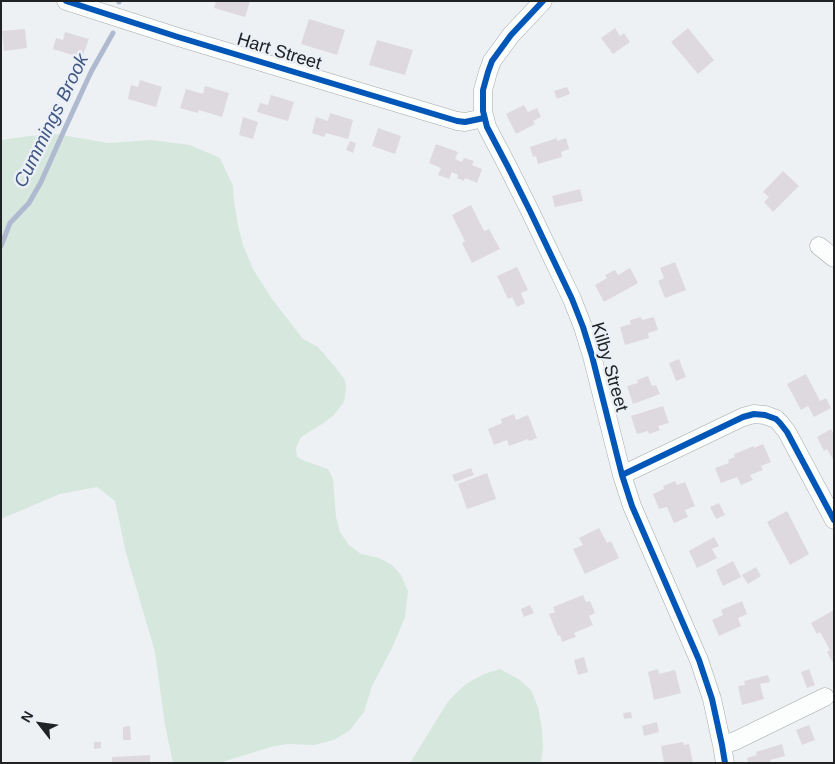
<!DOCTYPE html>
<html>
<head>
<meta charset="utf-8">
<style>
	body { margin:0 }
	#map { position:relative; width:835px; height:764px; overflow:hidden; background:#eef1f4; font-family:Arial,sans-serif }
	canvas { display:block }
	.frame { position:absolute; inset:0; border:2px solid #202224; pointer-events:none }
	.north { position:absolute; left:15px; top:699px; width:50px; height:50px; -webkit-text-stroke:4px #ebf0f7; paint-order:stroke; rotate:300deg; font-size:14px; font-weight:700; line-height:20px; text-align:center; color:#202224 }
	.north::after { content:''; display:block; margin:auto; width:18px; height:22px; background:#202224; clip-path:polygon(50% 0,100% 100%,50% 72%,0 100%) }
</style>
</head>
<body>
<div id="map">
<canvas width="835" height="764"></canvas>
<div class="frame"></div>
<div class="north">N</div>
</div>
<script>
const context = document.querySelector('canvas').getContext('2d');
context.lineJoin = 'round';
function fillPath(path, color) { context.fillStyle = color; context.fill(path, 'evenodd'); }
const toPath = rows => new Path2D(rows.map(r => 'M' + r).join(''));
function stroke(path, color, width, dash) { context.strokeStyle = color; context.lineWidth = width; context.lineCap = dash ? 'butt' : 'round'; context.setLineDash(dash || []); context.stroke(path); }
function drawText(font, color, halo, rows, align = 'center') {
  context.font = font + ' Arial,sans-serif'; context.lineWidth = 5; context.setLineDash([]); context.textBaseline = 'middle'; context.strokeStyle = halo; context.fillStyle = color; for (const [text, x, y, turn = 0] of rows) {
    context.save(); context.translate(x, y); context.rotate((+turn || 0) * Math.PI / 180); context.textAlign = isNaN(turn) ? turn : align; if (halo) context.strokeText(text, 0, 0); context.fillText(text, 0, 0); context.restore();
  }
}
const green = toPath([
	[56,134,108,143,151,140,190,145,220,158,233,186,234,202,238,225,243,245,253,269,272,299,303,339,318,347,336,368,345,380,346,390,344,402,333,416,322,424,301,437,296,448,297,457,305,461,328,469,333,479,336,517,340,532,349,545,361,554,379,558,392,565,401,575,408,591,405,617,393,646,372,686,364,712,350,730,334,740,314,745,288,744,274,746,219,763,173,763,165,725,155,652,126,553,115,501,97,487,60,494,1,519,1,140,30,136],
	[500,669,520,680,531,690,538,707,542,729,543,747,541,763,410,763,447,703,455,694,466,684,484,674]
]);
const stream = toPath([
	[119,2,119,1],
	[1,246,10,223,29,203,41,182,62,135,91,72,113,33]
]);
const building = toPath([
	[216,1,250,1,245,17,214,8],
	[309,19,345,30,337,55,301,44],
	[615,28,620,36,624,33,630,42,613,54,601,38],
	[688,28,714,60,698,74,671,42],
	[25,29,27,48,4,51,2,31],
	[65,32,89,39,82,58,53,49,56,38,63,40],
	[377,40,413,50,405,75,369,65],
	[140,80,162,87,156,107,128,99,131,85,138,87],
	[205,86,229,93,222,117,199,110,198,113,180,108,186,89,203,94],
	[567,87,570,94,557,99,554,91],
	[271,95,294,102,288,121,257,112,260,103,268,105],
	[524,105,528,112,537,108,541,117,533,121,535,124,516,134,506,114],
	[330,113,353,120,348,139,326,133,324,137,312,133,316,117,328,121],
	[243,117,258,122,253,139,239,135],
	[378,128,401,136,395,154,372,146],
	[557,138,557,141,566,138,569,149,561,152,562,157,538,164,536,156,533,157,530,147],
	[350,141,356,143,353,153,346,150],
	[436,144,458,152,455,159,462,162,464,158,474,161,472,165,482,169,477,183,465,178,464,181,457,178,458,175,452,172,449,179,438,175,441,168,429,163],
	[783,171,799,186,773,212,764,202,769,197,763,192],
	[580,189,583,201,555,207,552,196],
	[471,205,484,231,489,229,500,249,472,263,462,243,465,241,452,215],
	[675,262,686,290,665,298,658,281,664,278,660,268],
	[517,267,528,290,521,293,525,303,517,307,512,297,508,299,497,276],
	[630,268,638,283,604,302,595,285,607,278,605,275,615,270,618,275],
	[641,317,642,320,654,317,658,330,648,333,649,338,625,345,620,327,631,324,630,320],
	[679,359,686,377,676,381,669,363],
	[806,374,820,401,826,398,831,408,814,417,808,406,801,410,787,384],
	[648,376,652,386,656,385,660,394,633,404,627,386,638,383,637,380],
	[663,406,669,423,658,426,660,430,649,434,648,431,637,434,631,416],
	[514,414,516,420,528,415,537,438,529,441,528,439,509,446,507,440,494,445,488,429,502,423,501,419],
	[831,429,834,435,834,461,827,449,824,451,817,437],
	[763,444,771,462,761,466,763,470,750,475,753,480,741,485,737,477,721,483,715,468,729,463,728,460,735,457,734,454,754,446,754,448],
	[471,468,474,475,455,482,452,475],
	[487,473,496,499,467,509,458,484],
	[675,481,677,485,685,482,695,506,685,510,688,517,674,523,667,507,659,509,653,494,664,489,663,486],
	[719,503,725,515,716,519,710,507],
	[787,511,809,554,790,565,767,522],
	[599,528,607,543,611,541,619,558,585,574,573,549,583,545,579,538],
	[714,537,719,546,712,549,717,558,697,568,689,551],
	[733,561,741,577,723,586,716,570],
	[756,567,761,576,748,584,742,575],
	[583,595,586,602,590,601,595,613,589,616,593,625,574,633,576,637,562,642,560,635,558,636,549,614,555,612,553,607],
	[742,601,747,614,738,618,741,626,719,636,712,620,723,615,721,610],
	[530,605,534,613,524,617,521,609],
	[834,610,834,665,827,652,830,650,820,632,817,634,811,623],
	[584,657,588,672,578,675,574,660],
	[658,669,659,674,675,670,681,693,654,700,648,672],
	[809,669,815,685,807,688,801,672],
	[768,675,770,682,760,684,764,699,742,705,738,686,745,685,744,681],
	[631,712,632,718,624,719,623,713],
	[657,722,659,732,644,736,642,726],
	[809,725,815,740,802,745,796,730],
	[130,726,131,740,123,740,123,727],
	[94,742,101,742,101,748,94,749],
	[683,742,684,745,689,744,693,763,664,763,661,746],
	[782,744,785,756,770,760,771,763,748,763,747,758,757,755,756,752],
	[150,755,150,763,112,763,112,757]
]);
const minor = toPath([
	[66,1,178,37,457,121,465,122,484,118],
	[543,1,511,35,492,61,488,72,483,90,483,111,487,127,508,167,530,211,572,299,583,327,592,356,622,475,632,506,699,660,712,699,722,745,725,763],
	[819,246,834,258],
	[622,475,743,417,754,414,765,415,776,419,780,423,787,432,834,520],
	[722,745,735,741,825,697]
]);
const cycleway = toPath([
	[66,1,178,37,457,121,465,122,484,118],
	[543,1,511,35,492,61,488,72,483,90,483,111,487,127,508,167,530,211,572,299,583,327,592,356,622,475,632,506,699,660,712,699,722,745,725,763],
	[622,475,743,417,754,414,765,415,776,419,780,423,787,432,834,520]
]);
const streetNames = [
	["Hart Street",279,52,17],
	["Kilby Street",609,367,74]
];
const waterNames = [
	["Cummings Brook",52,121,-64]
];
fillPath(green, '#d6e7dd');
stroke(stream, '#afbad0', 5);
fillPath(building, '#ded9de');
stroke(minor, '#a5a8aa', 19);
stroke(minor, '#fcfdfd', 18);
stroke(cycleway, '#0057b8', 6);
drawText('18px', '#202224', '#ebf0f7', streetNames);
drawText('italic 19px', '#405682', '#ebf0f7', waterNames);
</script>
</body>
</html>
